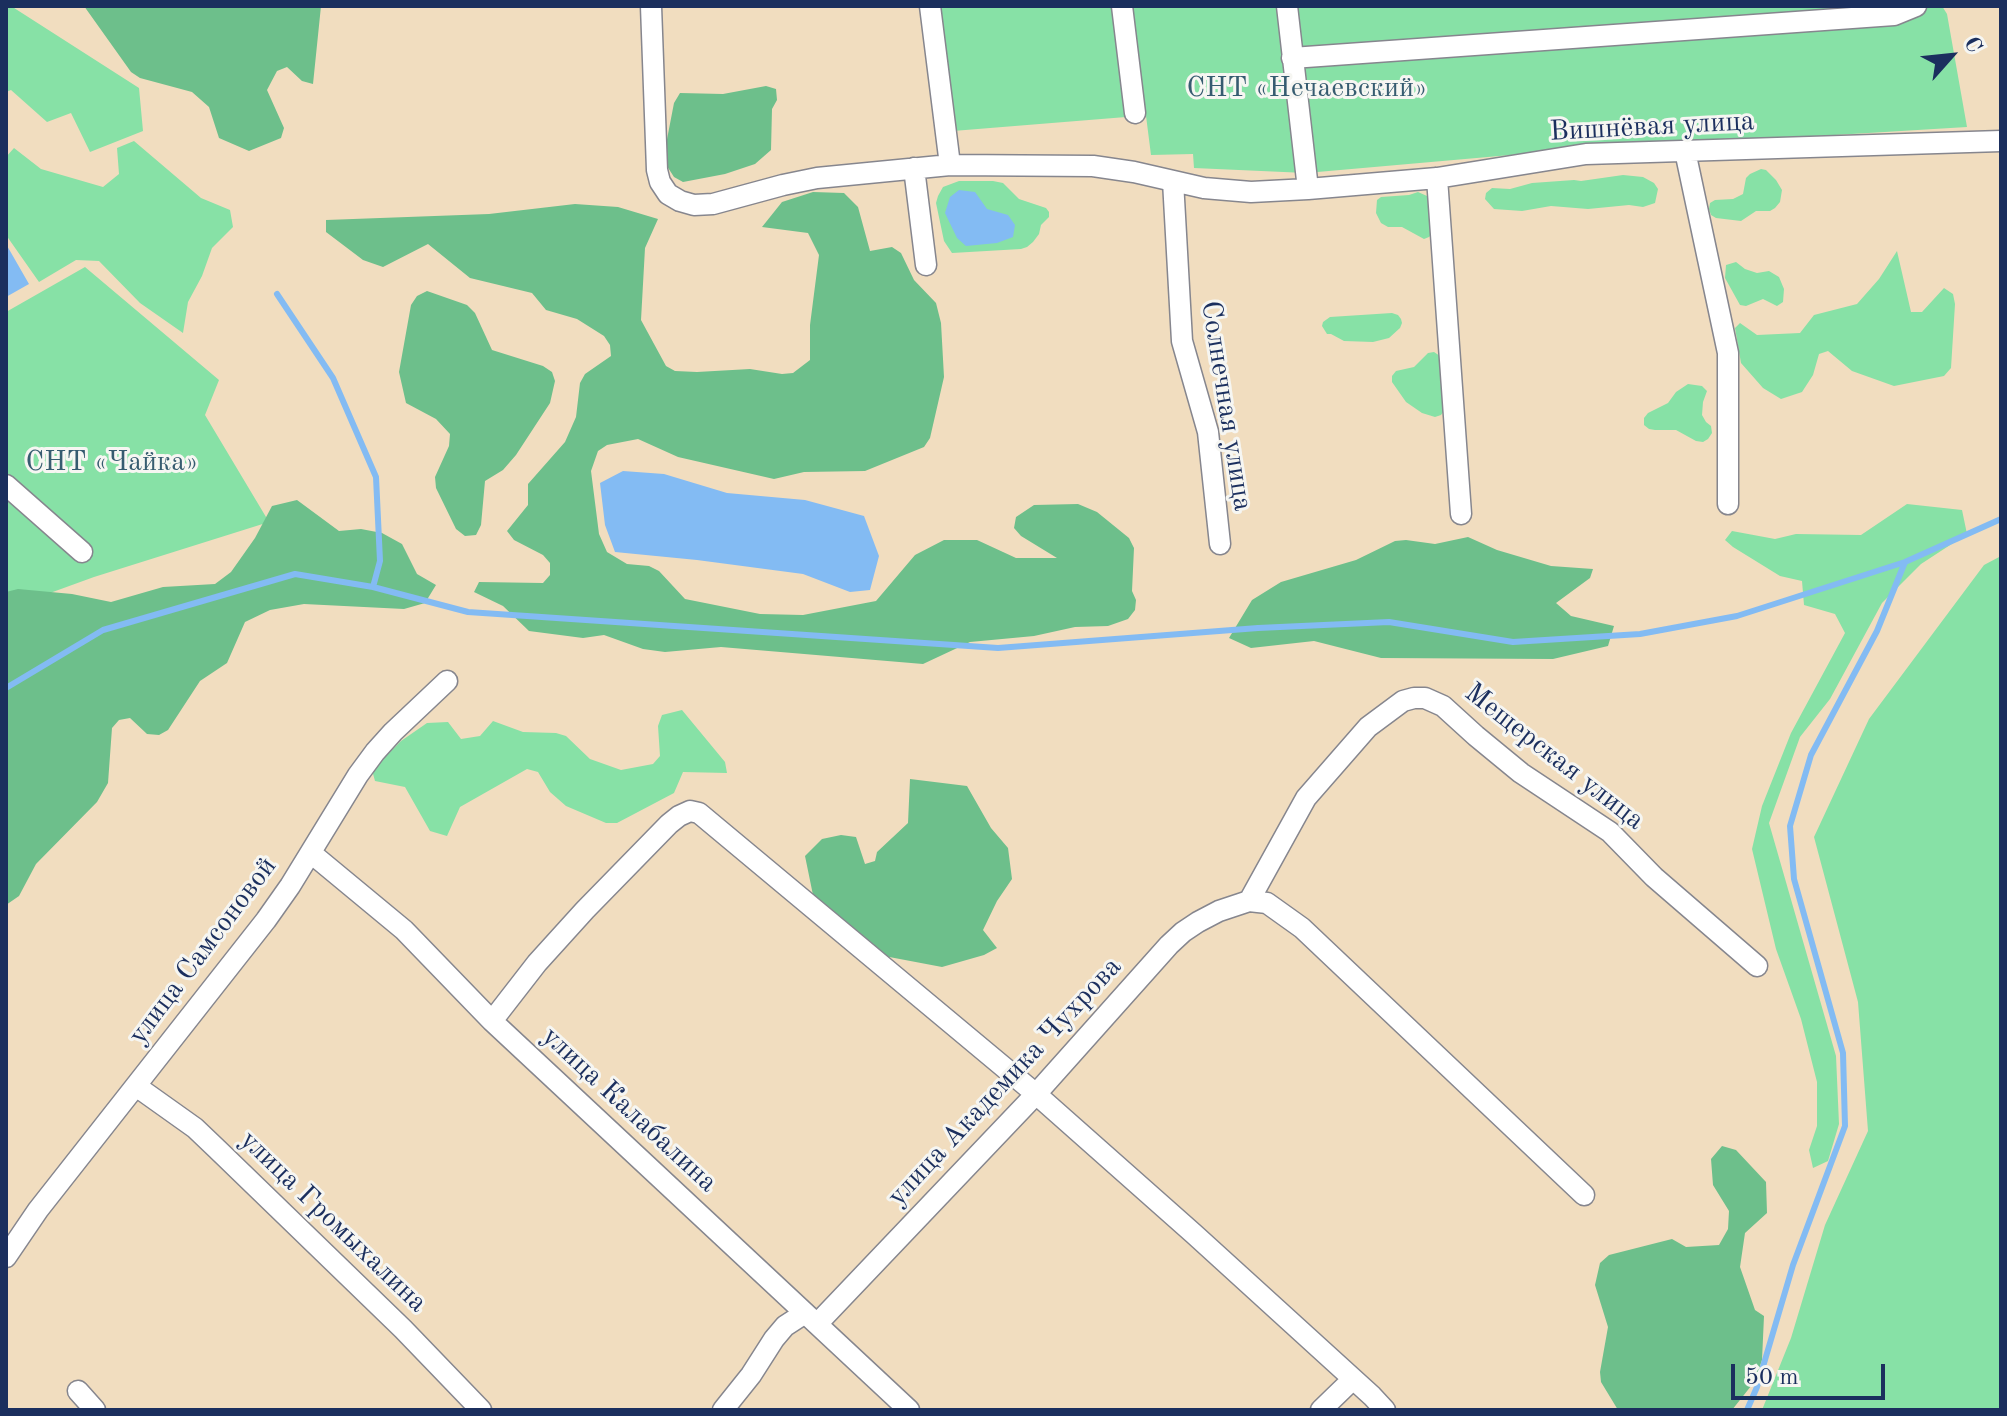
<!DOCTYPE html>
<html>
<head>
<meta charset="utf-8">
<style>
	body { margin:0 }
	#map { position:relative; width:2007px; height:1416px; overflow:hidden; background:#f1ddbf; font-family:"Old Standard TT",serif }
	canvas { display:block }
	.frame { position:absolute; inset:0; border:8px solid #1b2f5e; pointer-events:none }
	.north { position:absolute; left:1911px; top:16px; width:80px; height:80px; -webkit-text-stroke:6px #f6f6f2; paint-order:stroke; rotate:63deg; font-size:22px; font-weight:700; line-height:32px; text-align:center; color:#1b2f5e }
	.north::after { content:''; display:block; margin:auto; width:28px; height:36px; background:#1b2f5e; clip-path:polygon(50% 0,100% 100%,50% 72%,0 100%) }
	.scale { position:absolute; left:1731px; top:1364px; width:154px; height:36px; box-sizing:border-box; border:4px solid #1b2f5e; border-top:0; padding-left:10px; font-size:24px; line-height:28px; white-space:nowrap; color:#1b2f5e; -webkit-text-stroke:6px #f6f6f2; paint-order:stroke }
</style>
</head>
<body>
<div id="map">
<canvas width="2007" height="1416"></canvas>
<div class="frame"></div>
<div class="north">С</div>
<div class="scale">50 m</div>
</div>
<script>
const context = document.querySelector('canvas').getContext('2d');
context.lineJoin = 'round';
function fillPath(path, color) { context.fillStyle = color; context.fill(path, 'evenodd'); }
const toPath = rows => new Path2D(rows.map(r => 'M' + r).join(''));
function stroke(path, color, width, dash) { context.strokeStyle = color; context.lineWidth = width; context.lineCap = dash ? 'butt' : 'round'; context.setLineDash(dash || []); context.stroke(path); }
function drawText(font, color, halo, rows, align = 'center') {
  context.font = font + ' "Old Standard TT",serif'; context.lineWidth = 6; context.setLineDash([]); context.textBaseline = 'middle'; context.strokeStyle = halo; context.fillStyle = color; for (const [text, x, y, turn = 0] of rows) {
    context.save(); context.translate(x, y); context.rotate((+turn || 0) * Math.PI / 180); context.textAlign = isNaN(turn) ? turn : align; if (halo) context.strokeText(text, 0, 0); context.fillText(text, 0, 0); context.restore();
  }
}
const green = toPath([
	[6,6,11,6,139,88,143,131,90,152,71,113,47,122,11,90,6,92],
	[938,6,1112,6,1126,117,953,131],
	[1132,6,1942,6,1947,14,1967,127,1522,154,1306,173,1194,168,1193,154,1151,155],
	[134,141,201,198,230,210,233,227,212,248,202,276,188,302,183,333,140,303,99,261,76,260,39,282,6,235,6,157,14,148,41,169,103,187,119,174,117,148],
	[1761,169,1766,170,1776,180,1782,190,1780,202,1775,208,1770,211,1756,211,1741,221,1716,218,1711,215,1709,209,1710,203,1715,200,1733,199,1743,194,1746,178,1750,174],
	[1623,175,1643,177,1654,183,1658,189,1655,203,1643,207,1629,205,1588,209,1551,206,1522,211,1494,209,1485,199,1486,193,1492,188,1510,189,1532,183,1574,180,1581,181],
	[959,181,993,181,1003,183,1019,199,1046,208,1049,212,1049,217,1041,225,1039,234,1033,242,1027,247,1021,249,952,253,944,241,936,203,938,196,943,187],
	[1418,192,1427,196,1430,200,1432,234,1429,237,1424,239,1402,227,1388,227,1381,223,1376,213,1377,200,1381,197,1409,195],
	[1897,251,1911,312,1922,312,1944,288,1953,294,1955,304,1951,368,1944,376,1894,386,1852,371,1828,351,1819,354,1813,375,1802,392,1781,399,1763,388,1741,363,1735,328,1740,323,1757,335,1800,333,1814,315,1857,304,1879,279],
	[1736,262,1745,269,1757,273,1769,271,1779,277,1784,289,1783,302,1777,306,1763,299,1746,306,1740,305,1725,278,1726,265],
	[85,267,219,380,205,415,269,522,94,577,6,609,6,312],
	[1392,313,1398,315,1401,319,1402,323,1400,328,1389,338,1373,342,1344,341,1331,334,1327,334,1322,326,1323,322,1330,317],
	[1434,352,1440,356,1447,407,1441,415,1435,417,1422,413,1406,402,1392,382,1392,376,1396,371,1414,367,1428,353],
	[1688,384,1702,386,1707,391,1703,402,1702,415,1706,422,1711,426,1712,433,1708,439,1703,442,1696,441,1676,430,1655,430,1649,429,1644,425,1644,418,1648,413,1668,403,1676,392],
	[1907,504,1962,510,1967,534,1921,564,1882,603,1830,699,1800,737,1769,823,1836,1056,1839,1124,1828,1161,1813,1168,1809,1150,1817,1126,1817,1082,1801,1019,1776,949,1752,849,1762,806,1791,733,1845,633,1835,614,1804,605,1802,581,1780,576,1733,547,1725,540,1732,531,1775,539,1796,534,1861,535],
	[2001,556,2001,1410,1762,1410,1791,1338,1825,1225,1868,1131,1858,1002,1814,837,1869,719,1984,565],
	[682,710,725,762,727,773,683,772,674,793,617,823,606,823,566,806,550,792,538,772,527,769,460,807,447,836,430,831,405,787,375,781,372,770,401,741,427,723,448,722,461,739,480,736,493,721,523,732,556,733,566,736,590,759,621,770,653,764,660,756,658,726,662,715]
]);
const forest = toPath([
	[84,6,321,6,313,84,302,81,287,67,277,71,267,90,284,128,281,138,249,151,219,138,209,107,192,92,140,78,131,72],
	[766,86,776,89,777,100,772,109,771,150,755,164,725,174,683,182,674,177,663,160,674,103,680,93,723,94],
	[813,192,844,193,858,207,870,251,892,247,901,253,914,280,936,303,941,323,944,377,930,438,924,447,865,471,804,472,774,479,678,457,638,439,607,445,598,451,591,471,599,534,607,552,627,564,649,566,659,571,685,599,760,614,803,615,876,601,915,555,944,540,977,540,1016,558,1057,558,1021,536,1014,528,1016,517,1034,505,1078,504,1097,512,1129,538,1134,548,1132,591,1136,600,1135,610,1128,619,1108,626,1075,627,1034,636,970,642,923,664,721,647,665,652,643,649,604,635,583,638,529,631,503,606,474,592,479,582,543,583,550,575,550,563,543,555,514,540,507,531,528,505,528,484,565,442,576,417,580,383,585,374,611,356,610,345,604,336,577,319,546,310,532,293,470,278,428,244,383,267,363,260,326,232,326,220,489,214,575,204,618,207,658,219,645,248,641,320,666,366,675,371,697,372,750,369,782,374,793,373,810,360,810,325,819,255,808,233,762,227,782,202],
	[427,291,467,305,475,313,492,350,543,366,552,372,555,381,550,403,516,455,503,470,485,481,481,525,476,535,465,536,456,529,436,488,435,477,449,446,450,434,436,419,406,403,399,372,411,305,417,296],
	[297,500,339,531,361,529,382,533,402,544,417,574,436,585,425,603,404,609,304,604,270,610,245,622,227,663,200,681,168,730,159,735,147,734,130,718,119,720,112,728,108,783,97,802,36,864,19,896,6,905,6,592,18,589,72,594,111,602,163,587,215,584,231,572,255,538,272,506],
	[1468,537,1497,550,1551,566,1593,569,1590,578,1556,603,1571,616,1614,626,1608,646,1553,659,1381,658,1314,641,1251,648,1229,638,1252,600,1281,582,1356,560,1395,541,1406,540,1435,544],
	[910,779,967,786,991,828,1008,848,1012,879,997,901,983,930,997,948,984,955,942,967,884,956,838,925,813,895,805,856,822,839,841,835,856,837,865,864,875,861,877,852,908,823],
	[1722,1146,1736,1150,1766,1182,1767,1213,1745,1233,1740,1267,1755,1310,1764,1316,1762,1360,1755,1381,1732,1410,1618,1410,1601,1382,1600,1372,1608,1327,1595,1285,1600,1263,1609,1255,1672,1239,1686,1247,1719,1245,1728,1229,1729,1211,1713,1185,1711,1159]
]);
const water = toPath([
	[959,190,975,192,987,209,1008,215,1015,225,1013,237,997,243,966,246,957,238,945,213,950,197],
	[6,244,29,284,6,297],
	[623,471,664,474,727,493,805,500,864,516,879,556,870,590,850,592,803,574,697,560,615,552,605,525,600,483]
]);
const stream = toPath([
	[277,294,333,378,376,477,380,561,373,587],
	[6,688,103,630,295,574,373,587,468,612,998,648,1258,628,1389,622,1513,642,1640,634,1737,616,1905,562,2001,519],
	[1747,1410,1757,1387,1793,1265,1845,1126,1843,1053,1794,879,1790,826,1811,755,1877,631,1905,562]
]);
const minor = toPath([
	[651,6,657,170,660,182,668,194,680,201,694,205,713,204,783,185,817,178,950,165,1093,166,1134,172,1204,188,1251,192,1308,189,1437,178,1586,154,2001,141],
	[930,6,950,165],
	[1122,6,1135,113],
	[1287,6,1308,189],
	[1292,58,1894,15,1916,6],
	[1685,151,1728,353,1728,504],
	[914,168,926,265],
	[1437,178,1461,514],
	[1173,181,1182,341,1208,432,1220,544],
	[6,485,82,552],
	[311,853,404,930,492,1021,909,1410],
	[1249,901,1306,798,1368,727,1403,701,1414,698,1425,698,1443,706,1476,736,1521,773,1610,832,1654,877,1757,966],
	[492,1021,537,963,585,910,669,824,679,816,690,811,699,813,1036,1094,1194,1234,1372,1396,1385,1410],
	[136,1086,195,1128,217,1149,403,1329,481,1410],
	[6,1257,38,1210,266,920,290,886,358,775,375,752,393,732,447,681],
	[817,1324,1036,1094,1169,945,1183,932,1198,922,1219,911,1249,901,1267,903,1302,928,1584,1195],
	[78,1391,95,1410],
	[723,1410,751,1375,774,1339,785,1326,805,1313],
	[1321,1410,1353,1379]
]);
const parkNames = [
	["СНТ «Нечаевский»",1307,89],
	["СНТ «Чайка»",112,463]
];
const streetNames = [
	["Вишнёвая улица",1652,127,-3],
	["Солнечная улица",1226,406,81],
	["Мещерская улица",1554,757,38],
	["улица Самсоновой",203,951,-53],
	["улица Академика Чухрова",1005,1082,-47],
	["улица Калабалина",629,1110,43],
	["улица Громыхалина",333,1222,44]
];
fillPath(green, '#87e1a6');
fillPath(forest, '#6dbf8b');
fillPath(water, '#83bbf3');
stroke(stream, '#83bbf3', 6);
stroke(minor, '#86868e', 23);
stroke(minor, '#fff', 20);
drawText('28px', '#365c70', '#f6f6f2', parkNames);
drawText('28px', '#1b2f5e', '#f6f6f2', streetNames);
</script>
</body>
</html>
